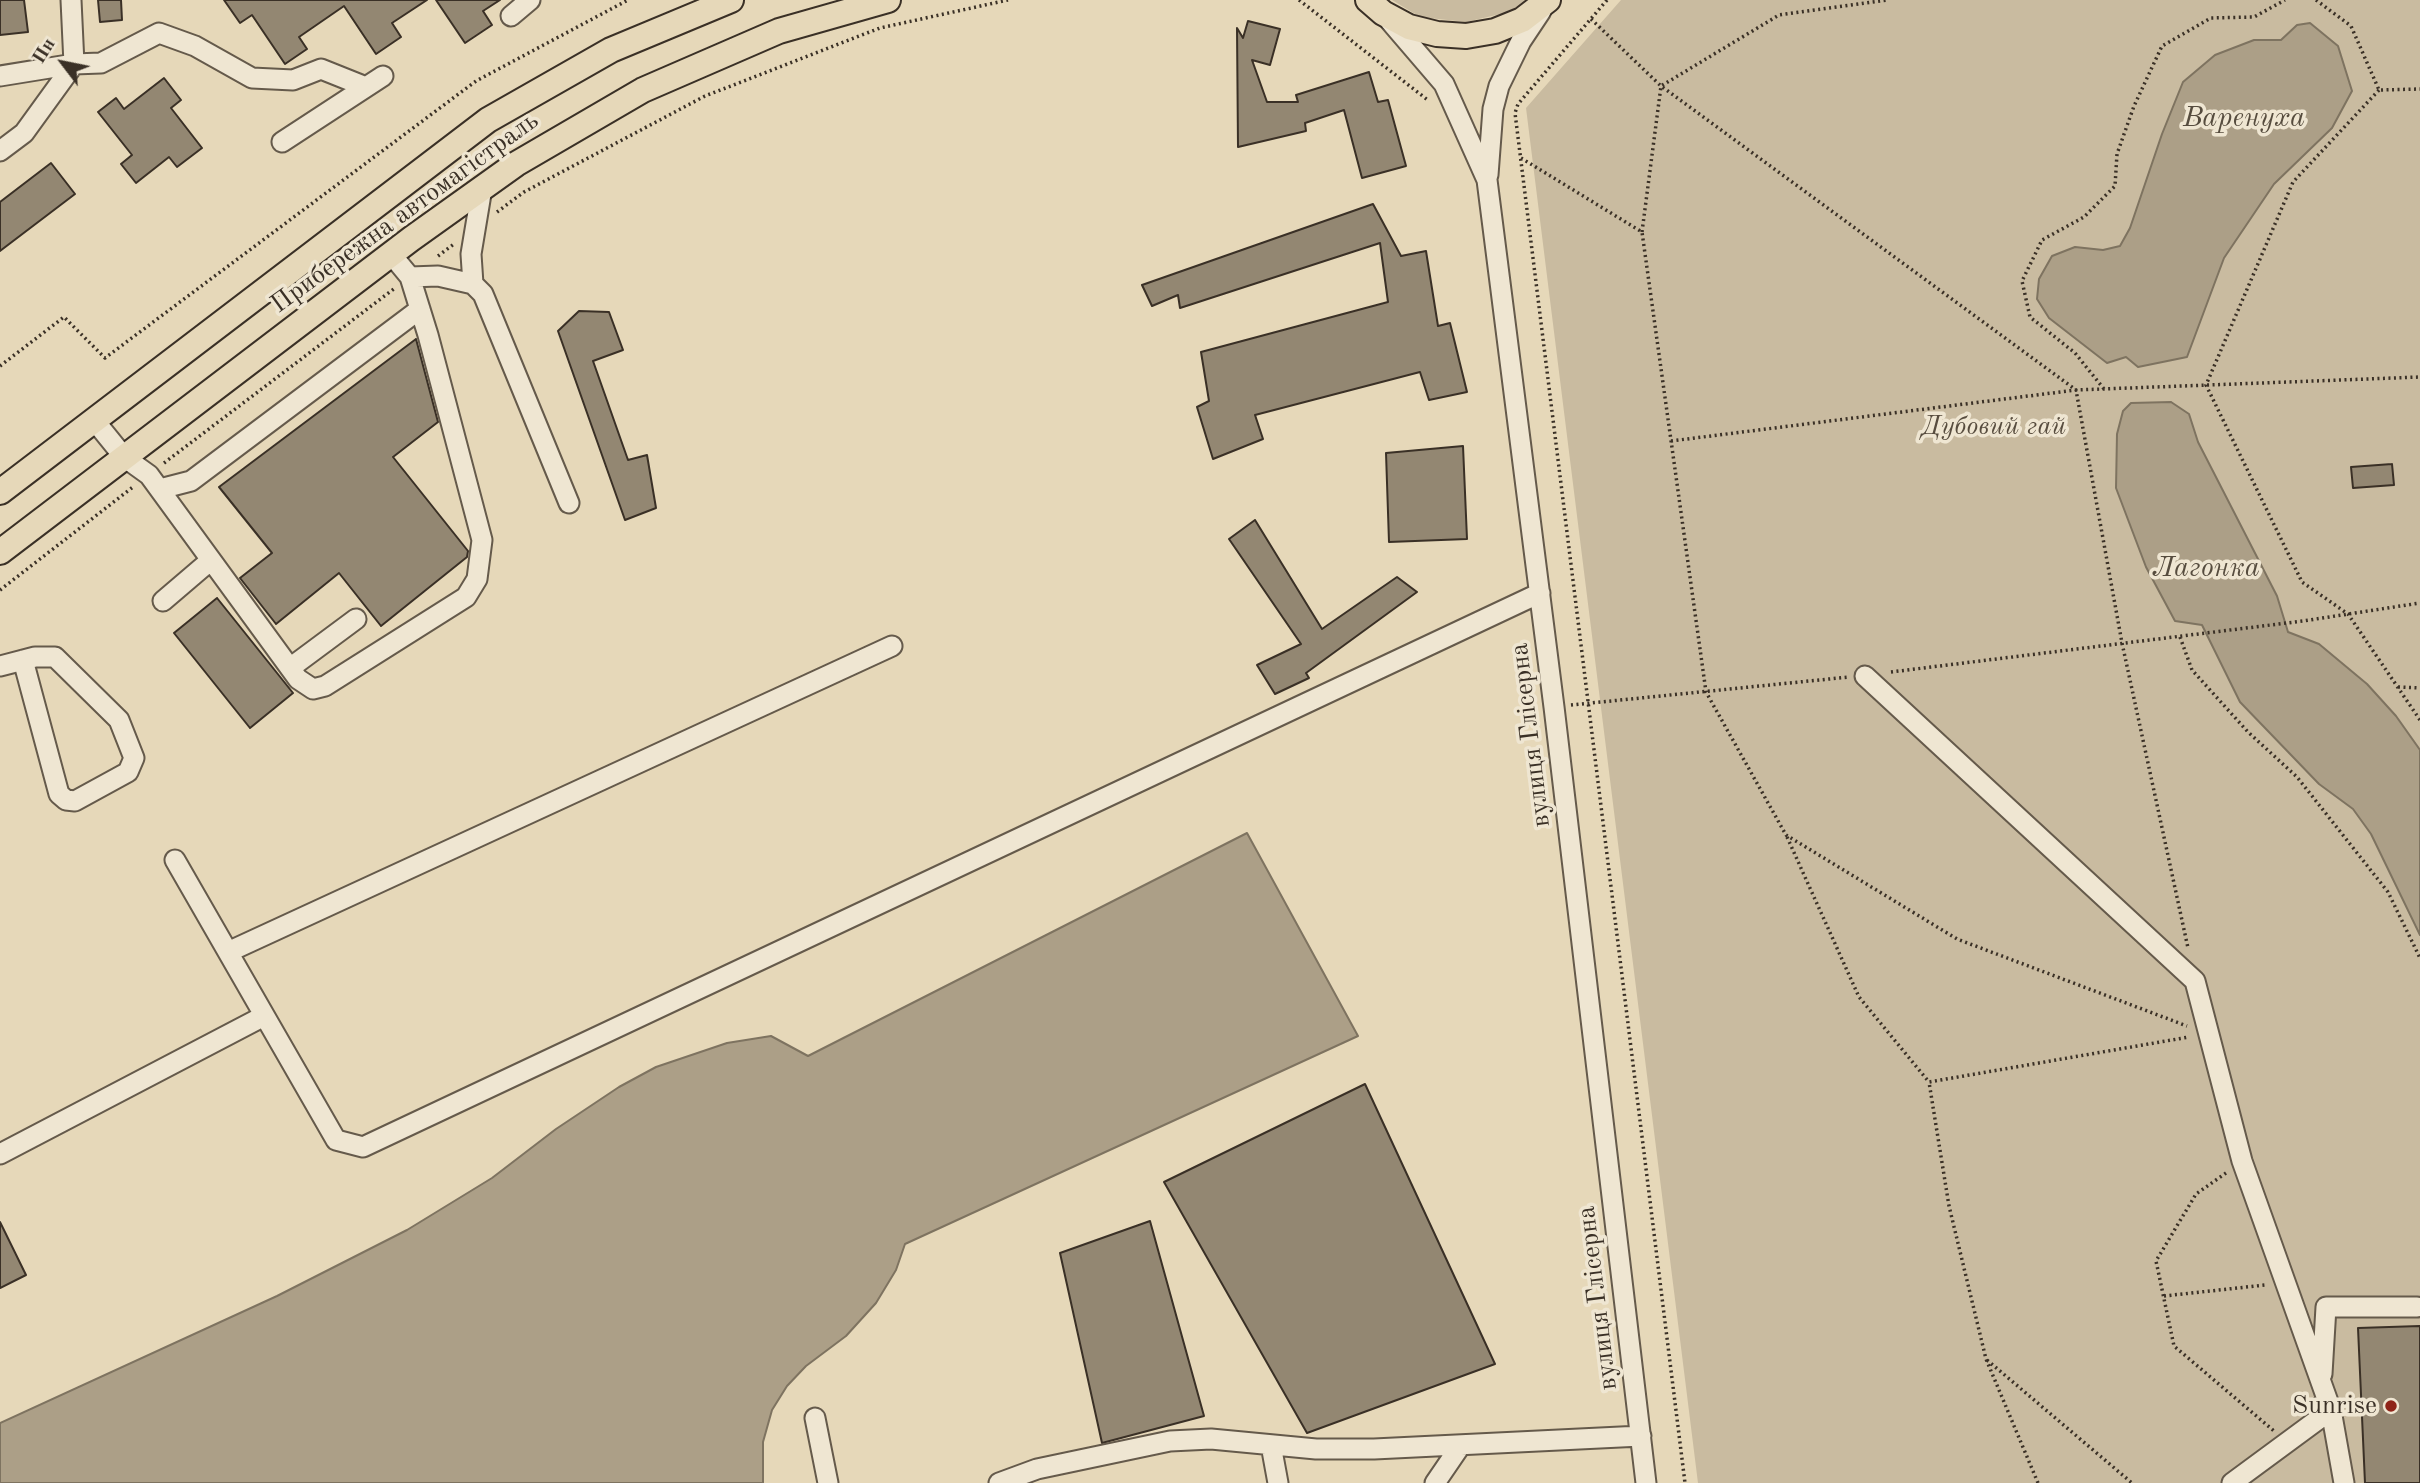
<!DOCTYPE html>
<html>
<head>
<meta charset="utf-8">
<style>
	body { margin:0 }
	#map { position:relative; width:2420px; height:1483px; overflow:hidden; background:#e6d8b9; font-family:"Old Standard TT",serif }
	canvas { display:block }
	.north { position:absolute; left:28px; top:28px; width:70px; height:70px; -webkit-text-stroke:5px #efe6d2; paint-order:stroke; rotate:302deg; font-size:19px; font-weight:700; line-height:28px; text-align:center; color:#3a3026 }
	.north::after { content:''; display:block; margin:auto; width:24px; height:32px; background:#3a3026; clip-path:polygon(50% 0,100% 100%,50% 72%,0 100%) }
</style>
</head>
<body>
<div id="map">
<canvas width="2420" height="1483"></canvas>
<div class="north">Пн</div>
</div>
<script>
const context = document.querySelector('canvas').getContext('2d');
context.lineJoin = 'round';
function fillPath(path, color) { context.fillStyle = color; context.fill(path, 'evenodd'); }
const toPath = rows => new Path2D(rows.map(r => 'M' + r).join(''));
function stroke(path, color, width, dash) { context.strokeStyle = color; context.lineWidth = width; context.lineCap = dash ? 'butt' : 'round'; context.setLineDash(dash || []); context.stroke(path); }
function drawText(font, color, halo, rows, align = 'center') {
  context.font = font + ' "Old Standard TT",serif'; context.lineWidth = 7; context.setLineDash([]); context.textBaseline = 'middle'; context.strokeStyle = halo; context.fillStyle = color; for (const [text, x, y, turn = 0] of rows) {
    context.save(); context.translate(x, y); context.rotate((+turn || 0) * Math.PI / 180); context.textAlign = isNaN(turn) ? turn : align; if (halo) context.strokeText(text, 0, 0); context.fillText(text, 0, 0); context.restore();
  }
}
const green = toPath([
	[1392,0,1525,0,1509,12,1466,22,1420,17],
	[1621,0,2420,0,2420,1483,1698,1483,1526,108]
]);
const water = toPath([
	[2310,23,2338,46,2352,91,2332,128,2274,184,2224,258,2187,357,2138,367,2126,357,2107,363,2049,318,2037,299,2039,279,2052,256,2075,247,2103,250,2120,246,2130,228,2162,134,2183,82,2215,55,2254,40,2281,40,2297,25,2310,23],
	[2171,402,2189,414,2198,442,2277,596,2288,632,2319,644,2367,684,2396,716,2420,750,2420,935,2371,834,2353,809,2319,784,2240,702,2202,625,2175,621,2146,567,2116,488,2117,434,2123,411,2131,403,2171,402],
	[1247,833,1358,1036,905,1244,896,1270,876,1303,846,1336,806,1366,787,1386,772,1410,763,1442,763,1483,0,1483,0,1423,277,1296,407,1230,492,1178,556,1129,619,1087,656,1067,727,1043,771,1036,808,1056,1247,833]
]);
const building = toPath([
	[0,0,24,0,28,32,0,35,0,0],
	[98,0,121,0,122,20,100,22,98,0],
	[224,0,427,0,392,23,401,37,376,54,344,6,299,37,307,49,285,64,252,15,240,23,224,0],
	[436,0,500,0,483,11,492,25,465,43,436,0],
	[1248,21,1280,29,1270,65,1252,60,1267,102,1298,102,1296,95,1369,72,1378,102,1388,100,1406,166,1362,178,1344,110,1305,123,1306,131,1238,147,1237,28,1243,38,1248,21],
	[164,78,181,100,171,108,202,148,177,167,169,157,136,183,121,164,132,155,98,112,116,98,124,109,164,78],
	[51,163,75,194,0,251,0,202,51,163],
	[1373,204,1401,256,1426,251,1438,326,1450,323,1467,392,1429,400,1420,372,1255,415,1263,439,1213,459,1197,407,1209,401,1201,352,1388,302,1380,243,1180,308,1178,295,1152,306,1142,285,1373,204],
	[579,311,609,312,623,350,593,361,628,460,647,455,656,508,625,520,558,331,579,311],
	[416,339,438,422,393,457,468,551,467,557,381,626,339,573,276,624,240,578,272,553,219,487,416,339],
	[1463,446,1467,539,1389,542,1386,453,1463,446],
	[2392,464,2394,485,2353,488,2351,467,2392,464],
	[1255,520,1322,629,1397,577,1417,592,1306,673,1309,678,1275,694,1257,665,1301,644,1229,539,1255,520],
	[217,598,293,693,250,728,174,633,217,598],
	[1365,1084,1495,1364,1307,1433,1164,1182,1365,1084],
	[1150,1221,1204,1416,1102,1443,1060,1253,1150,1221],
	[0,1222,26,1275,0,1288,0,1222],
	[2420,1326,2420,1483,2365,1483,2358,1328,2420,1326]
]);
const path = toPath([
	[1299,0,1429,101],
	[1607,0,1518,104,1515,113,1685,1483],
	[2316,0,2351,26,2379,90,2420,89],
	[1591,19,1661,86,2076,390,2420,377],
	[2379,90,2293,182,2206,385,2302,582,2348,614,2420,720],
	[1521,158,1642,232,1706,692,1786,835,1957,939,2187,1026],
	[497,212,524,192,705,96,880,28,1008,0],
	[1642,232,1661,86,1779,15,1887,0],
	[438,256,454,244],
	[0,366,64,317,105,358,476,81,628,0],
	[2104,389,2075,353,2030,317,2022,281,2042,240,2084,217,2115,186,2117,154,2134,106,2162,46,2211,18,2254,17,2285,0],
	[1671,441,2076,390,2122,643,2188,948],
	[164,463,395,288],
	[0,590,133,487],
	[2180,637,2192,670,2248,732,2297,777,2388,892,2420,958],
	[1891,672,2303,621,2420,603],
	[2398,687,2420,688],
	[1571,705,1849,677],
	[1787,837,1859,997,1929,1082],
	[2226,1173,2196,1194,2156,1261,2174,1346,2274,1431],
	[2164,1296,2265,1285],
	[1987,1360,2132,1483],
	[2038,1483,1986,1359,1949,1206,1929,1082,2189,1037]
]);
const minor = toPath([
	[71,0,74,64,101,63,159,33,195,46,252,78,293,80,321,69,366,87],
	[511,16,530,0],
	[1390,21,1444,84,1487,180,1554,707,1646,1483],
	[0,76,74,64,24,133,0,151],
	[282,142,383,76],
	[1488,175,1493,109,1499,86,1521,41,1541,11],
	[410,277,438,276,473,284,483,294,569,503],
	[473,284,471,254,482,188],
	[94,420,124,457,149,475,298,679,313,689,325,686,466,597,477,579,482,540,428,335,410,277,391,254],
	[160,489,191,481,420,309],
	[163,601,211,560],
	[0,666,35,657,55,657,119,720,134,758,128,772,75,801,66,800,59,794,23,660],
	[290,668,356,619],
	[1865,676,2195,981,2242,1161,2331,1410,2344,1483],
	[175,860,336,1140,363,1147,1540,593],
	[228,952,892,646],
	[0,1154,264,1016],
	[2322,1374,2326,1307,2417,1307],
	[815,1418,828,1483],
	[1271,1445,1278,1483],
	[999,1483,1037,1469,1170,1441,1211,1439,1316,1449,1374,1449,1641,1436],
	[1435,1483,1461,1445],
	[2232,1483,2331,1410,2320,1407]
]);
const major = toPath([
	[1368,0,1383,13,1409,27,1437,34,1466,36,1495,31,1522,20,1548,0],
	[0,492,488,120,611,50,731,0],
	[0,552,411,239,516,164,643,90,779,31,888,0]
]);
const markers = [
	[2391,1406,7,"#8f2418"]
];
const streetNames = [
	["Прибережна автомагістраль",405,213,-36],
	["вулиця Глісерна",1531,735,-97],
	["вулиця Глісерна",1598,1298,-97]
];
const parkNames = [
	["Дубовий гай",1994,427]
];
const poiNames = [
	["Sunrise",2377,1406]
];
const waterNames = [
	["Варенуха",2244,119],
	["Лагонка",2206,569]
];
fillPath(green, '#c9bba0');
fillPath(water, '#ac9f87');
stroke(water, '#7e7360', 2);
fillPath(building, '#938772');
stroke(building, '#3a3026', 2);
stroke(minor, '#655a4b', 23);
stroke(major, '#3a3026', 28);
stroke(path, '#3a3026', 3.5, [2, 3.5]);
stroke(minor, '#efe6d2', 19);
stroke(major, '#e6d8b9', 24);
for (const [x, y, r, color] of markers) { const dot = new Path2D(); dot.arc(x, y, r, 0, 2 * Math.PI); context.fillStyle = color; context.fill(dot); stroke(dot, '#efe6d2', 2.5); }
drawText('26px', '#3a3026', '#efe6d2', streetNames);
drawText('italic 26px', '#574c3e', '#efe6d2', parkNames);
drawText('26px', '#3a3026', '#efe6d2', poiNames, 'right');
drawText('italic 28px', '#564c3e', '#efe6d2', waterNames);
</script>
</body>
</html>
